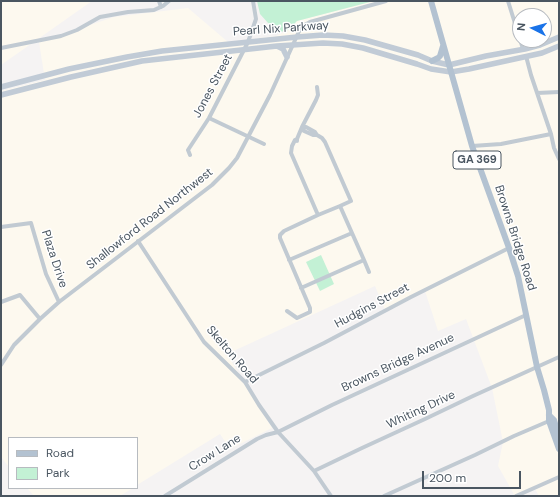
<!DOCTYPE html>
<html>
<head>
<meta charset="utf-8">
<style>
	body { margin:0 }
	#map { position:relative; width:560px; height:497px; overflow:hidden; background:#f5f3f3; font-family:"DM Sans",sans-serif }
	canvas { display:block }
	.frame { position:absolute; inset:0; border:2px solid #4a5661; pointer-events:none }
	.legend { position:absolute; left:8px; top:437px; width:130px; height:52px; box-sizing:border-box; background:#fff; border:1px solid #b7bbc0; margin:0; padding:5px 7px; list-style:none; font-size:12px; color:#4a5661 }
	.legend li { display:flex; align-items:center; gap:8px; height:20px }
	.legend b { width:20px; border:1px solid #b7bbc0 }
	.north { position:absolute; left:512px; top:8px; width:40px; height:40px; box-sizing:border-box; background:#fff; border:1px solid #b7bbc0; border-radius:50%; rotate:276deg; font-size:11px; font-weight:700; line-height:16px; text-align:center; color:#4a5661 }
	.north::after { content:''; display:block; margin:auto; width:14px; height:18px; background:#1a73e8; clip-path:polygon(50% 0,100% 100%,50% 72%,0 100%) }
	.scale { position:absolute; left:422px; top:471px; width:99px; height:18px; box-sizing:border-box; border:2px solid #4a5661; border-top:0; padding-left:5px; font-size:12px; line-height:14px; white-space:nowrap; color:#4a5661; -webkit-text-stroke:3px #fff; paint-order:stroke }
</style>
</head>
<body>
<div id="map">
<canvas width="560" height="497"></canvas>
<div class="frame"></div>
<ul class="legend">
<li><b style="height:5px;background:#b3c2d1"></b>Road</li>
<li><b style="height:11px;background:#c3f1d5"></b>Park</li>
</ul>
<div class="north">N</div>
<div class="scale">200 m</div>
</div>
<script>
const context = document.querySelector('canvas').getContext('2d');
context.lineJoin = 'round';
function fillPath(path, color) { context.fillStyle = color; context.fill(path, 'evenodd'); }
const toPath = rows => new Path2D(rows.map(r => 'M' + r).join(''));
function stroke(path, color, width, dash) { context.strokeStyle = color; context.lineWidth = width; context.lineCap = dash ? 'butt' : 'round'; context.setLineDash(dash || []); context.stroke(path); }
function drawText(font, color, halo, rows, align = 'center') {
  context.font = font + ' "DM Sans",sans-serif'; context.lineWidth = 3; context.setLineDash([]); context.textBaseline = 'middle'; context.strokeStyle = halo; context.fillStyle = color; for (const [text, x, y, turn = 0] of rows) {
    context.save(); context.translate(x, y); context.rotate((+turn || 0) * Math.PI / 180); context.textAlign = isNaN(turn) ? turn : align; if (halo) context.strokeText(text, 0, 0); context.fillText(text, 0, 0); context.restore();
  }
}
const commercial = toPath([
	[1,1,92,1,1,65],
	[370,1,559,1,559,231,557,232,559,238,559,496,539,496,535,489,522,496,515,496,498,466,503,442,492,388,466,319,438,331,425,291,386,312,375,286,227,354,272,428,230,449,220,434,137,485,137,438,9,438,9,467,1,457,1,91,45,80,39,42,114,17,188,8,228,42,276,36,288,30,297,21,370,2],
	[520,16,544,16,544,40,520,40],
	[27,488,133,488,120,496,34,496]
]);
const green = toPath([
	[257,1,370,1,370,2,297,21,288,30,277,33,260,14],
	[321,255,334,284,320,291,306,262]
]);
const street = toPath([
	[159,1,161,7],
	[508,1,523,49],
	[1,48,61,36,77,30,100,17,128,12,154,10,163,6,169,1],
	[526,56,531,75,551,134,554,148,559,159],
	[537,93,559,92],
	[209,118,264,144],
	[302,127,306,127,315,132,317,135,322,138,325,142,351,201,340,206,352,233],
	[303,128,304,131,313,135,317,135],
	[297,141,297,139,302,127,316,100,318,95,317,87],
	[472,146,501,144,551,134],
	[190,155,188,150,209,118,248,42,256,19,253,1],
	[318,215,340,206],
	[1,227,31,223,46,274,59,302],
	[138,241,204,342,245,382,259,405,278,432,314,471,331,496],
	[289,260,352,233,364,260,301,288],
	[364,260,369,272],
	[1,302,20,295,40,319],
	[287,311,297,318,310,312,310,308,280,238,280,235,284,231,318,215,291,153,292,146,295,140,297,139],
	[1,365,14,345,40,319,59,302,212,185,229,168,237,158,270,95,301,27,310,22,386,1],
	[245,382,324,343,411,297,509,248],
	[314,471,362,448,425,419,473,396,559,357],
	[165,496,257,439,266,435,278,432,332,405,526,315],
	[384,496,475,455,514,436,549,421],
	[516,496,559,477]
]);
const secondary = toPath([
	[277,46,283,49,287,57],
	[1,87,69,69,127,57,162,51,297,37,323,35,343,36,365,40,418,55,432,61,449,65,486,56,525,49,540,45,559,37],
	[1,95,71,77,142,61,277,46,323,43,342,44,363,48,417,64,431,69,451,72,469,69,542,53,559,46]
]);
const primary = toPath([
	[431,1,472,146,509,248,518,276,537,367,544,390,549,410,549,421,559,449],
	[432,61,438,58,440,56,443,46],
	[549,415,554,420,559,437]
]);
const shields = [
	[477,160,48]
];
const shieldNames = [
	["GA 369",477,160]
];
const streetNames = [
	["Pearl Nix Parkway",281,29,-4],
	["Jones Street",213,86,-62],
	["Shallowford Road Northwest",150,219,-38],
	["Browns Bridge Road",515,238,72],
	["Plaza Drive",54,259,72],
	["Hudgins Street",372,306,-28],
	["Skelton Road",232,355,49],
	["Browns Bridge Avenue",398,363,-25],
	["Whiting Drive",421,410,-25],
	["Crow Lane",215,453,-32]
];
fillPath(commercial, '#fdf9ef');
fillPath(green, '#c3f1d5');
stroke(street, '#c1cad2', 4);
stroke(secondary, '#c1cbd6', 5.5);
stroke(primary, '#b3c2d1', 6);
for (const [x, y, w] of shields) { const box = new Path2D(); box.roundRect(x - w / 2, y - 9, w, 18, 3); context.fillStyle = '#fff'; context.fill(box); stroke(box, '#4a5661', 1); }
drawText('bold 11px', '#4a5661', null, shieldNames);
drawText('12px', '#4a5661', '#fff', streetNames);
</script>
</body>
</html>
